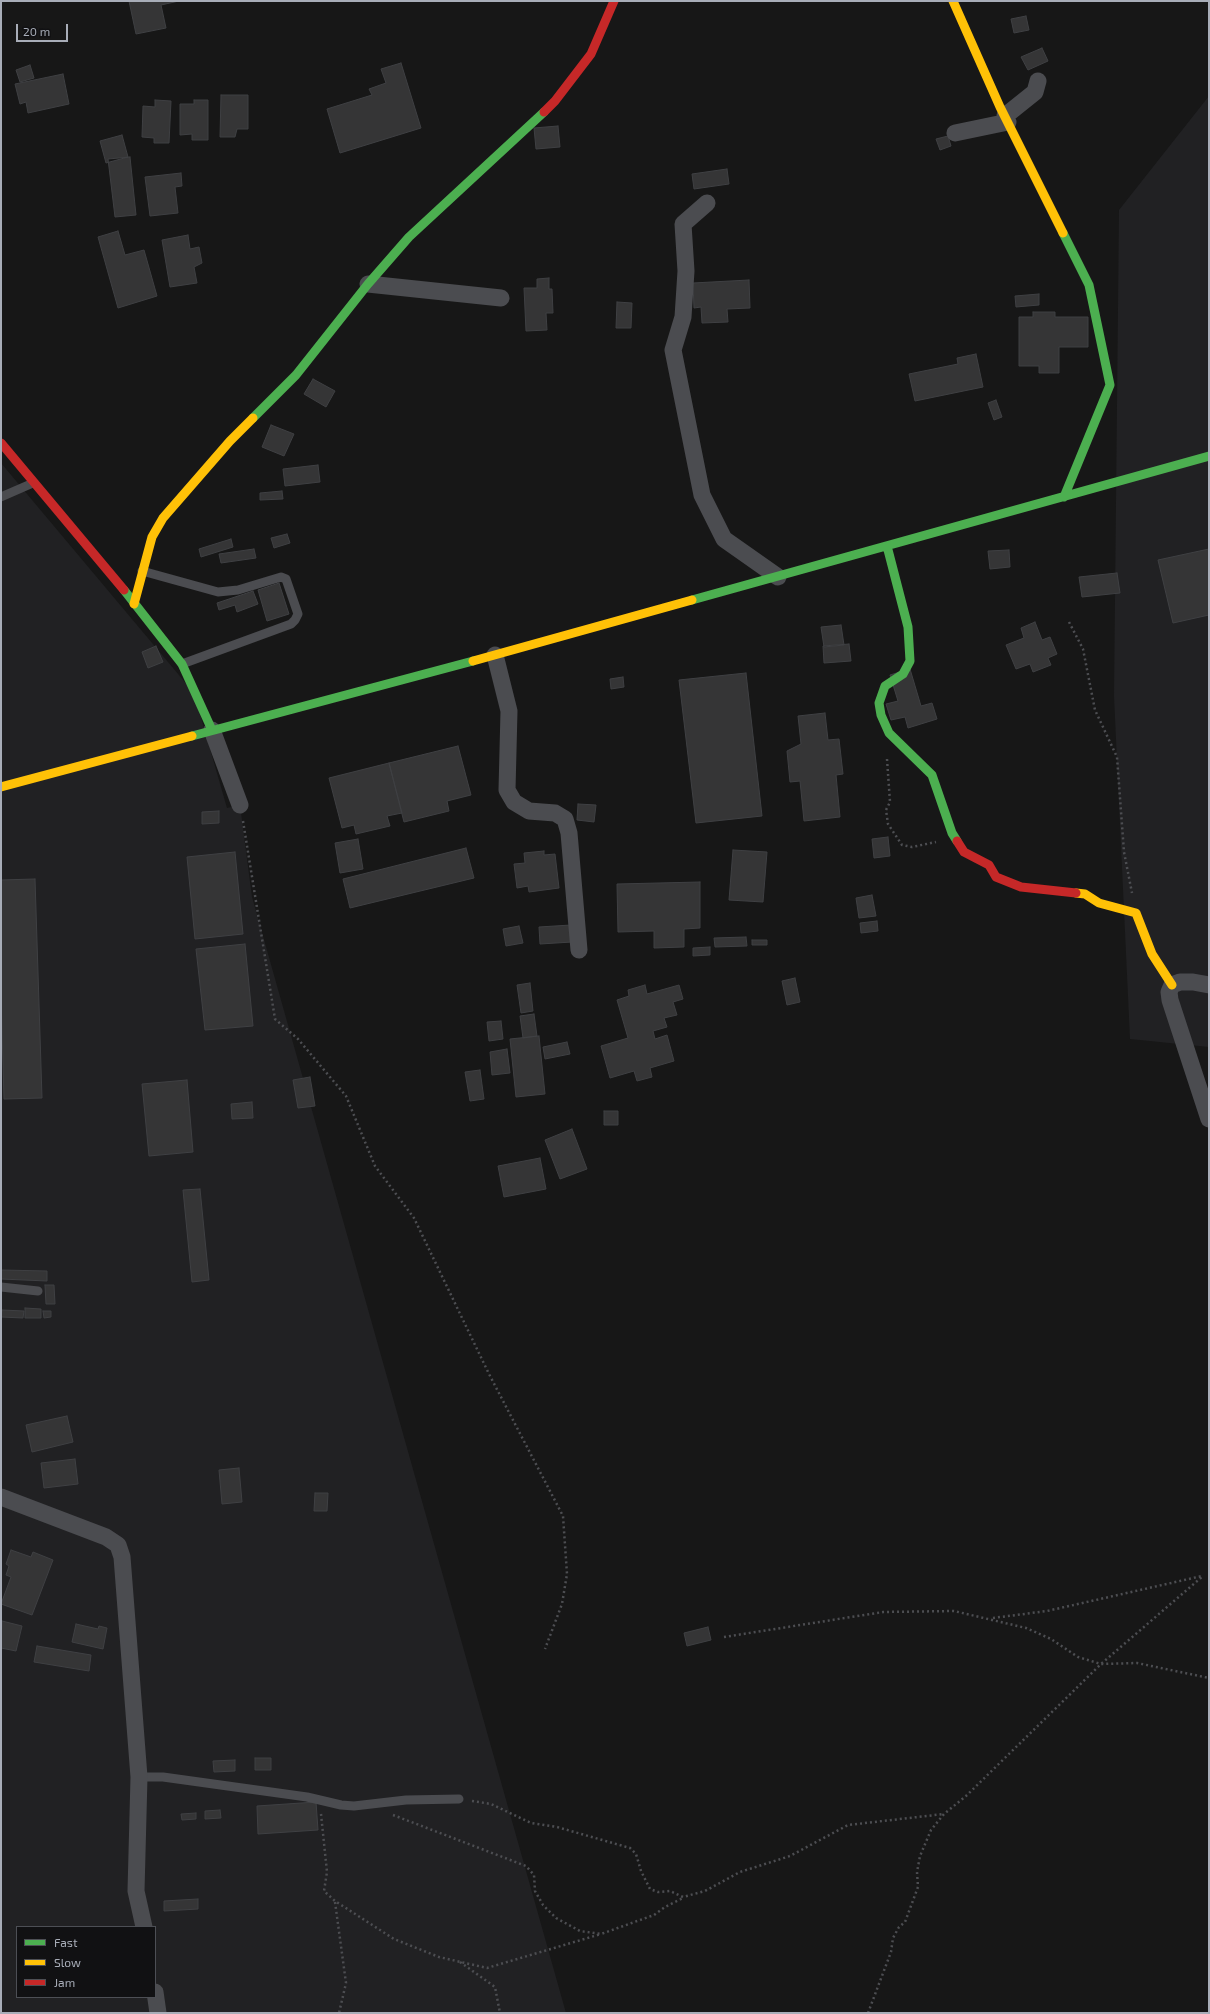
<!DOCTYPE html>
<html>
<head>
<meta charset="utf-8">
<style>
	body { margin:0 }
	#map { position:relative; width:1210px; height:2014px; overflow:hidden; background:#171717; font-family:"Exo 2",sans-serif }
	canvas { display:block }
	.frame { position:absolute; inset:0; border:2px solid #a8adb8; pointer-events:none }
	.legend { position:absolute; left:16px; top:1926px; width:140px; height:72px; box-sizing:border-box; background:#111113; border:1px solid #4d4f55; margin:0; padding:5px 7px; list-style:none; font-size:12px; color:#a8adb8 }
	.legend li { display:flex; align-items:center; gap:8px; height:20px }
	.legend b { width:20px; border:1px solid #4d4f55 }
	.scale { position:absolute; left:16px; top:24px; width:52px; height:18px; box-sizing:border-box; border:2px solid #a8adb8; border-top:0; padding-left:5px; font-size:12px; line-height:14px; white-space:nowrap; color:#a8adb8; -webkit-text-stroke:3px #111113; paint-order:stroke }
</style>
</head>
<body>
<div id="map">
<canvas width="1210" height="2014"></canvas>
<div class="frame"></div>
<ul class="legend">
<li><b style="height:5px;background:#4caf50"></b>Fast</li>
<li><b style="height:5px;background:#ffc107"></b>Slow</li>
<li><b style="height:5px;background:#c62828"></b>Jam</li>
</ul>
<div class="scale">20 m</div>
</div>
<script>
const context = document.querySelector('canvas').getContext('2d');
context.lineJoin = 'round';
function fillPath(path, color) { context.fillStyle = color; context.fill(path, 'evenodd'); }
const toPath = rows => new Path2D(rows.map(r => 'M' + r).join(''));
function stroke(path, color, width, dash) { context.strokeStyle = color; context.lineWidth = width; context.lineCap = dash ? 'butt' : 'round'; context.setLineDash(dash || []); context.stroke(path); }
const built = toPath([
	[1209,96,1209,1047,1130,1039,1114,696,1119,210],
	[1,463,194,693,227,808,240,805,252,897,566,2013,1,2013],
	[17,1927,155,1927,155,1997,17,1997]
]);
const building = toPath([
	[129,1,179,1,161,5,166,28,136,34,129,1],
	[1026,16,1029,30,1014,33,1011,19,1026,16],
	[1042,48,1048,61,1028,70,1021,57,1042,48],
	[401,63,421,128,340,153,327,109,372,95,369,89,386,83,381,69,401,63],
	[30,65,34,78,20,82,16,70,30,65],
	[63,74,69,104,28,113,26,102,20,104,15,84,63,74],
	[221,95,248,95,248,129,237,129,235,137,220,137,221,95],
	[155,100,171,101,169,143,154,143,154,138,142,137,143,106,155,107,155,100],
	[194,100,208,100,208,140,192,140,192,134,180,135,180,104,194,104,194,100],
	[558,126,560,147,536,149,534,128,558,126],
	[122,135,128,157,106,163,100,141,122,135],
	[948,136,951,146,940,150,936,139,948,136],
	[130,157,136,215,115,217,108,159,130,157],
	[727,169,729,184,694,189,692,174,727,169],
	[181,173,182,186,175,187,178,213,150,216,145,177,181,173],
	[118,231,125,255,144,250,157,296,118,308,98,237,118,231],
	[188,235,190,249,199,247,202,263,194,267,197,283,170,287,162,240,188,235],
	[549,278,549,289,552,289,553,313,546,313,547,330,526,331,524,288,537,288,537,279,549,278],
	[749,280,750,308,727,309,728,322,702,323,701,307,694,308,693,283,749,280],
	[1039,294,1039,305,1016,307,1015,296,1039,294],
	[617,302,632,303,631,328,616,328,617,302],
	[1033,312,1055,312,1055,317,1088,317,1088,347,1059,347,1059,373,1039,373,1039,366,1019,366,1019,317,1033,317,1033,312],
	[976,354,983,387,915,401,909,374,958,364,957,358,976,354],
	[313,379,335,391,326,407,304,394,313,379],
	[996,400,1002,417,994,420,988,403,996,400],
	[271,425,294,434,284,456,262,447,271,425],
	[318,465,320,482,285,486,283,469,318,465],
	[282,491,283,499,260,500,260,493,282,491],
	[287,534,290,543,274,548,271,538,287,534],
	[231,539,233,547,201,557,199,549,231,539],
	[254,549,256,558,221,563,219,554,254,549],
	[1209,549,1209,615,1173,623,1158,560,1209,549],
	[1009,550,1010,567,990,569,988,551,1009,550],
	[1117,573,1120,593,1082,597,1079,577,1117,573],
	[279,583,289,614,267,621,258,590,279,583],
	[253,591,258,604,237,612,235,605,219,610,217,603,253,591],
	[1035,622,1042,640,1050,637,1057,654,1048,658,1051,665,1033,672,1030,664,1016,669,1006,645,1024,638,1021,628,1035,622],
	[841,625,844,645,824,647,821,627,841,625],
	[849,644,851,661,824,663,823,646,849,644],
	[156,646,163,662,148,668,142,652,156,646],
	[910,669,921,706,932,703,937,719,908,728,905,717,891,720,886,704,898,701,890,675,910,669],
	[746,673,762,816,696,823,679,680,746,673],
	[623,677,624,687,611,689,610,679,623,677],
	[825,713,828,740,839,739,843,774,836,775,840,817,804,821,800,781,790,782,787,751,801,744,798,716,825,713],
	[458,746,471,795,447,801,449,811,404,822,389,763,458,746],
	[389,763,402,813,387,816,390,826,356,834,354,825,342,828,329,778,389,763],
	[578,804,596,805,594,822,577,820,578,804],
	[219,811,219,823,202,824,202,812,219,811],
	[888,837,890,856,874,858,872,839,888,837],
	[358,839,363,869,340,873,335,843,358,839],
	[466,848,474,878,350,908,343,879,466,848],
	[733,850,767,852,763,902,729,900,733,850],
	[544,851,544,855,555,854,559,888,529,892,528,886,517,888,514,864,525,863,524,853,544,851],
	[235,852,243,934,195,939,187,857,235,852],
	[35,879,42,1098,4,1099,1,995,1,880,35,879],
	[700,882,700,928,684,929,684,947,654,948,654,931,618,932,617,884,700,882],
	[872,895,876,916,859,918,856,898,872,895],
	[877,921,878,931,861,933,860,923,877,921],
	[571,925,572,942,540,944,539,927,571,925],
	[519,926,523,943,506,946,503,929,519,926],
	[746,937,747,946,715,947,714,938,746,937],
	[752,940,767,940,767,945,752,945,752,940],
	[245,944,253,1026,205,1030,196,949,245,944],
	[710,947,710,955,693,956,693,948,710,947],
	[795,978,800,1002,787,1005,782,981,795,978],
	[530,983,533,1011,521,1013,517,985,530,983],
	[645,985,647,994,679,985,683,999,673,1002,677,1015,664,1018,667,1027,653,1031,655,1039,667,1035,674,1061,650,1068,652,1077,637,1081,634,1071,610,1078,601,1046,628,1038,617,1000,629,996,628,990,645,985],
	[534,1014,537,1036,523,1038,520,1016,534,1014],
	[501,1021,503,1039,489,1041,487,1022,501,1021],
	[539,1036,545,1094,516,1097,510,1039,539,1036],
	[567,1042,570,1054,545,1059,543,1047,567,1042],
	[507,1049,510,1073,492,1075,490,1052,507,1049],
	[480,1070,484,1099,470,1101,465,1072,480,1070],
	[310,1077,315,1106,298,1108,293,1080,310,1077],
	[187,1080,193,1152,149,1156,142,1084,187,1080],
	[252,1102,253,1118,232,1119,231,1104,252,1102],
	[604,1111,618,1111,618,1125,604,1125,604,1111],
	[572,1129,587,1169,560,1179,545,1140,572,1129],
	[540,1158,546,1189,504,1197,498,1166,540,1158],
	[200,1189,209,1280,192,1282,183,1190,200,1189],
	[1,1270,47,1271,47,1281,1,1279,1,1270],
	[45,1285,54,1285,55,1304,46,1304,45,1285],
	[25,1308,41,1309,41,1318,25,1318,25,1308],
	[2,1310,24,1311,23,1318,1,1317,2,1310],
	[43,1311,51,1311,51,1317,44,1318,43,1311],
	[67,1416,73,1442,32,1452,26,1425,67,1416],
	[75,1459,78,1484,44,1488,41,1463,75,1459],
	[239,1468,242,1502,222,1504,219,1470,239,1468],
	[315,1493,328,1493,327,1511,314,1511,315,1493],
	[11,1550,31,1557,33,1552,53,1560,32,1615,1,1604,11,1577,6,1575,9,1566,6,1564,11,1550],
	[2,1621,22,1626,16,1651,1,1648,2,1621],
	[76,1624,98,1629,99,1626,107,1628,103,1649,72,1642,76,1624],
	[708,1627,711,1640,687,1646,684,1633,708,1627],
	[37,1646,91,1655,89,1671,34,1662,37,1646],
	[255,1758,271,1758,271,1770,255,1770,255,1758],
	[235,1760,235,1771,214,1772,213,1761,235,1760],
	[316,1802,318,1830,258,1834,257,1806,316,1802],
	[220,1810,221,1818,205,1819,205,1811,220,1810],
	[196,1813,196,1819,182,1820,181,1814,196,1813],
	[198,1899,198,1909,164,1911,164,1901,198,1899]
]);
const path = toPath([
	[1069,622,1083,649,1095,710,1117,757,1124,852,1132,893],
	[887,759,890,802,886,810,888,824,902,845,912,847,936,842],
	[243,821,275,1019,298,1039,346,1096,375,1166,414,1218,489,1374,563,1516,567,1574,562,1604,545,1649],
	[993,1618,1047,1611,1202,1576],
	[724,1637,883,1612,954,1611,1026,1628,1051,1639,1078,1657,1101,1664,1137,1663,1209,1678],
	[472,1801,491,1804,531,1823,557,1827,630,1848,636,1854,641,1871,650,1889,658,1892,670,1891,683,1897,705,1891,740,1872,790,1856,848,1825,944,1814],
	[321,1814,327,1872,324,1891,335,1901,394,1939,439,1957,487,1968,601,1934],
	[393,1815,526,1866,534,1875,535,1891,543,1905,556,1918,580,1931,601,1934,654,1915,665,1907,683,1898],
	[335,1902,346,1983,339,2013],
	[460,1962,495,1987,500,2013],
	[868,2013,891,1952,893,1938,899,1927,905,1922,918,1887,917,1872,920,1856,931,1830,944,1814,966,1796,1101,1664,1203,1576]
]);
const lane = toPath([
	[1,497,33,483],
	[142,571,218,592,238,590,281,577,286,579,298,614,295,620,291,624,182,664],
	[1,1287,38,1291],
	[139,1777,163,1777,307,1797,341,1805,354,1806,406,1800,459,1799]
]);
const street = toPath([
	[1005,116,1035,92,1038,81],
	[955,133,1008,122],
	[707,203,683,224,686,271,683,317,673,350,702,495,724,539,778,577],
	[368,284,501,298],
	[495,655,509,711,507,790,514,802,529,811,555,813,565,819,569,833,579,950],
	[212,730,240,805],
	[1209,985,1193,982,1180,982,1172,985,1169,992,1170,1000,1209,1119],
	[1,1497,106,1537,118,1545,122,1557,139,1777,136,1891,144,1927],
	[155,1992,158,2013]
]);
const fast = toPath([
	[1063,233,1089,285,1110,385,1064,497],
	[253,418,296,375,368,284,409,237,544,112],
	[887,546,908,627,910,661,903,674,885,686,879,703,881,715,889,733,932,775,952,833,957,841],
	[124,590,182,664,212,730],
	[692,600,1209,456],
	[192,736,473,661]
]);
const slow = toPath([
	[953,1,1000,107,1063,233],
	[134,604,152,537,163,518,230,441,253,418],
	[473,661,692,600],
	[1,787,192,736],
	[1076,893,1085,894,1099,903,1136,913,1152,954,1172,985]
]);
const jam = toPath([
	[544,112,555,101,591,54,614,1],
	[1,443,124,590],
	[957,841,964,852,989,865,996,877,1021,887,1076,893]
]);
fillPath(built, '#212123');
fillPath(building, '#353536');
stroke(building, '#3f4043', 1);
stroke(path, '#4d4e52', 2.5, [2, 3]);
stroke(lane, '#4b4c50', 9);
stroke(street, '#4b4c50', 17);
stroke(fast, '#4caf50', 9);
stroke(slow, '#ffc107', 9);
stroke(jam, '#c62828', 9);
</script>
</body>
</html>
